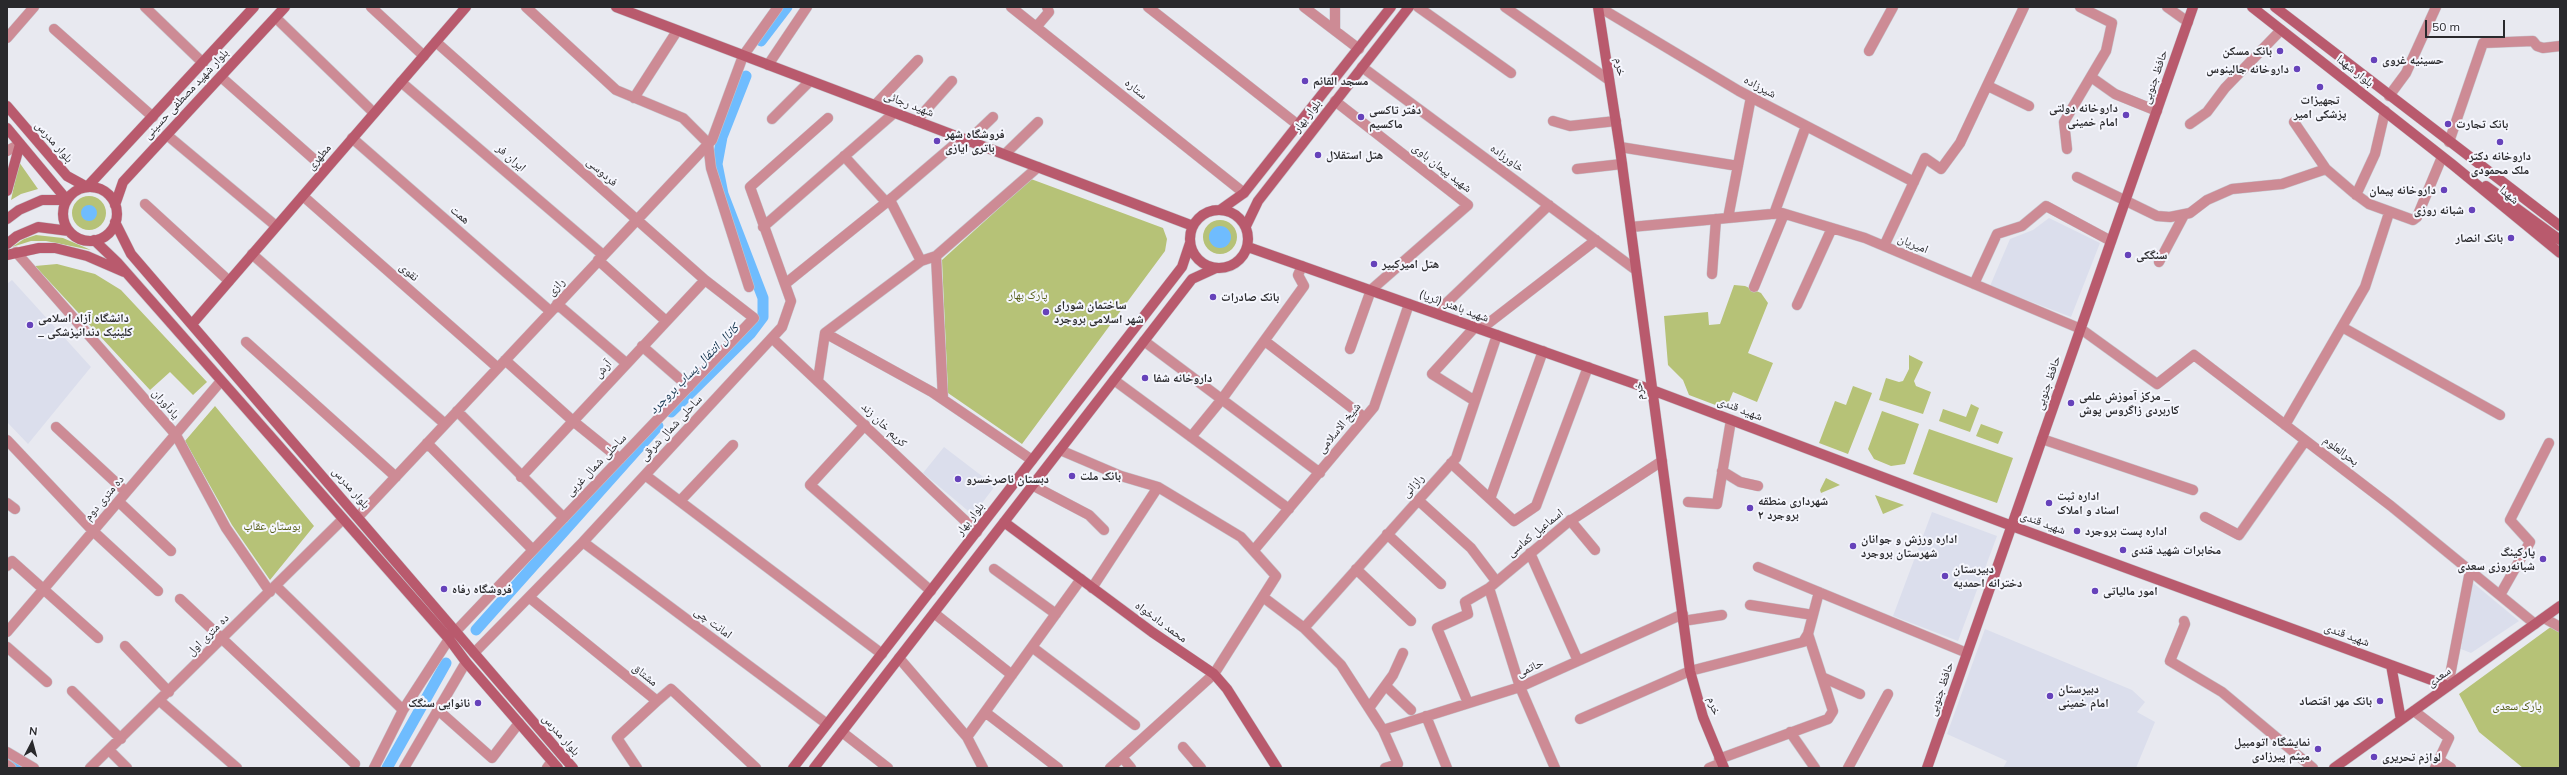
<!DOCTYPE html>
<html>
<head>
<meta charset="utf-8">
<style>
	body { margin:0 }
	#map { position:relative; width:2567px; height:775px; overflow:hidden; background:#e8e9f0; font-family:Mulish,sans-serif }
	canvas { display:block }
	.frame { position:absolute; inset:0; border:8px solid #29292c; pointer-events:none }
	.north { position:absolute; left:12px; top:723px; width:40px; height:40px; -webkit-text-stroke:3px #f5f6fd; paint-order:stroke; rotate:6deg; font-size:11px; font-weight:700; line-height:16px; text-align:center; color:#29292c }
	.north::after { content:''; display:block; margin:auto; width:14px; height:18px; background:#29292c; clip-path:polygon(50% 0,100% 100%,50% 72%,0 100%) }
	.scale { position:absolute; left:2425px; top:20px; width:80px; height:18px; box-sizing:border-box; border:2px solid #29292c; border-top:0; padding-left:5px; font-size:12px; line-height:14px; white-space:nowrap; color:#29292c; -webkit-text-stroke:3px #f5f6fd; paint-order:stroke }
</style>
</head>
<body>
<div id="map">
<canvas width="2567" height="775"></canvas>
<div class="frame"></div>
<div class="north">N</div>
<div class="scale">50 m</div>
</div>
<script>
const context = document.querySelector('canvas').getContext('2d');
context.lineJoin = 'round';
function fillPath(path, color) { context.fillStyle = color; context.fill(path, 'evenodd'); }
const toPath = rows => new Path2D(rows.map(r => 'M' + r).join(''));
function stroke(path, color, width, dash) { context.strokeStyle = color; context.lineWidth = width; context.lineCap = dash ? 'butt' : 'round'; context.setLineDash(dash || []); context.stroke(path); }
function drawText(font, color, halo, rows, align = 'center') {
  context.font = font + ' Mulish,"Noto Naskh Arabic",sans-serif'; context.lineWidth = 4; context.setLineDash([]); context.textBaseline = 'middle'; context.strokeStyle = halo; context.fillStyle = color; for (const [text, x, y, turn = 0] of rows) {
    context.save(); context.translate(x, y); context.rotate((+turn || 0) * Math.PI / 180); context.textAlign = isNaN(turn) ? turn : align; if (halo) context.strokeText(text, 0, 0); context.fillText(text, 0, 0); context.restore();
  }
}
const built = toPath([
	[2049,218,2100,243,2071,317,1990,286,2010,239,2033,230],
	[12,280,91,367,28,444,7,422,7,284],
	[944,447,995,486,973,515,923,473],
	[1932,512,1997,536,1958,641,1893,616],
	[2472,582,2519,621,2471,653,2461,649],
	[1985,629,2132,690,2145,702,2137,712,2155,722,2136,768,2003,768,2007,761,1947,734]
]);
const green = toPath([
	[19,162,38,189,21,194,11,200],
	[1031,179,1163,228,1167,239,1165,251,1022,444,948,393,942,260],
	'72 213a17 17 0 1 1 34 0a17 17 0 1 1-34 0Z',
	'1203 237a17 17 0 1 1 34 0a17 17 0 1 1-34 0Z',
	[36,235,63,238,91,250,46,241,31,241,12,247,24,239],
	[57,264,95,274,121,290,207,382,193,395,170,372,150,390,35,266],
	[1734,285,1745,286,1761,293,1768,303,1748,353,1773,363,1757,402,1733,392,1726,409,1689,395,1683,380,1668,365,1664,316,1708,312,1709,325,1720,324],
	[1909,355,1923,362,1914,381,1916,386,1931,392,1923,414,1879,400,1886,378,1899,382,1903,381,1909,369],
	[1853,386,1872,393,1848,454,1819,443,1835,401,1846,405],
	[1971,404,1979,408,1970,432,1939,421,1943,409,1966,417],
	[215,406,314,526,270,580,232,525,185,441],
	[1882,411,1919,424,1905,464,1891,466,1874,459,1868,449],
	[1981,424,2003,432,1998,444,1976,436],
	[1929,429,2013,458,1997,503,1913,474],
	[1826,478,1840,485,1821,493,1820,490],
	[1875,495,1904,505,1883,514],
	[2552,626,2560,631,2560,768,2523,768,2479,732,2459,694]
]);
const water = toPath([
	'81 213a8 8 0 1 1 16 0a8 8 0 1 1-16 0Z',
	'1209 237a11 11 0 1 1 22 0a11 11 0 1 1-22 0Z'
]);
const canal = toPath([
	[761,41,787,7],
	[671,412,751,333,763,317,763,298,723,194,717,164,722,137,746,76],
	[476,630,658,426],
	[7,758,19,768],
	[387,768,446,663]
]);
const street = toPath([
	[145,7,203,63],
	[371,7,424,56],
	[526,7,616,90,683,118,708,143,711,168,749,287],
	[1011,7,1244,193],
	[1148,7,1298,125],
	[1304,7,1359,49],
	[1335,7,1335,30],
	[1418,7,1511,73],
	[1505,7,1609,80],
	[1599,7,1739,91,1914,182],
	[2167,7,2188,22],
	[276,18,374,113],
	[1037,26,1049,12,1047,7],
	[54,29,153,117],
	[7,38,34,7],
	[436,42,705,280,754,318,457,630],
	[1869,51,1893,7],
	[768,65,807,7],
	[1362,67,1636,270],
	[221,77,325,169],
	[2091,77,2115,94,2157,111],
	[401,82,603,255],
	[1988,86,2029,106],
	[2389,96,2406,73,2436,7],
	[634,98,677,31],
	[1335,101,1468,205,1371,290,1350,349],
	[875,105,918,60],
	[772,119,810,81],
	[916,121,952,81],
	[1553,121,1570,126,1616,121],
	[2294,122,2326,169,2354,193,2369,204,2413,220,2417,217,2442,157],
	[2190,124,2207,112,2225,88,2281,30],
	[167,135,276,226],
	[352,138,550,311],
	[969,140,993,117],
	[2449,142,2483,43,2533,41,2537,46,2543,48,2560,46],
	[1620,147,1738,166],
	[2067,149,2064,122,2106,51,2112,23,2080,7],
	[7,151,20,144],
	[1005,154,1038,122],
	[844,156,886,202],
	[1577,169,1622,164],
	[2077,177,2157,216,2170,217,2190,213,2207,200,2232,189,2282,184,2326,169],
	[2356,195,2375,154,2385,111],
	[303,196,498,368],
	[890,200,921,261],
	[145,204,229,281],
	[1774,214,1806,126],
	[1728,218,1751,97],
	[763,227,894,113],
	[1631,227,1782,213,1865,238,2081,329,2157,384,2194,355,2391,506,2535,624],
	[1884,246,1925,158,1941,169,1960,143,2024,7],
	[16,252,176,435,226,528,270,592],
	[252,254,445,424],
	[598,260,666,321],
	[2159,262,2184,215],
	[1712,274,1716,219],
	[785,284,893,197,962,138],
	[1974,284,1997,234,2022,226,2046,206,2111,241],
	[1754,287,1784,214],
	[557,304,626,363],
	[1797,305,1832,228],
	[1436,313,1549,205],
	[2342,327,2500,415],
	[1481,329,1596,240],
	[825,333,932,392,1032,460],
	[772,338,977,532],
	[1144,341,1320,473],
	[1265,341,1365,418],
	[246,342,396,477],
	[642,346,689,387],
	[505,360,573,421,620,459],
	[818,380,825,333,921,261,936,256],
	[1114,380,1289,509],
	[943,399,936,256,1038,167],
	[1475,401,1432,374,1475,327],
	[457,411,564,518],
	[865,425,810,485,931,591],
	[2285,425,2365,287,2389,213],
	[56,427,126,492],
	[1191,437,1222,399,1304,286,1298,275,1302,266],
	[2042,439,2193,490],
	[7,440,93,531,158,591],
	[427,443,533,550],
	[1060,450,1121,476,1158,487,1241,537,1276,576,1214,674,1110,768],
	[1451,463,1514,521,1536,506,1588,367],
	[1722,471,1740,482,1758,486],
	[645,475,882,654],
	[521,477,705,280],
	[1032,485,1089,515,1104,530],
	[1490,499,1543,351],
	[1418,500,1471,548,1496,581],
	[680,501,733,445],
	[119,502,171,551],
	[1688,502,1717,504,1731,420],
	[7,503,15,509],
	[358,517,712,140,743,56,778,7],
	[2205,517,2239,535,2305,441],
	[1570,520,1595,550],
	[1387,534,1441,584],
	[583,542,827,724],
	[1254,550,1374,407,1409,304],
	[1530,553,1578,661],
	[7,566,12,561,98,638],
	[1758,567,1967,653],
	[994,569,1056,614],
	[1356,569,1411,621],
	[276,586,403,710],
	[1092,588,1158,487],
	[1489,588,1520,687,1555,768],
	[2500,595,2530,542,2510,520,2549,443],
	[1263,597,1304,628,1341,665,1383,730,1398,764,1385,768],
	[530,598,657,701,671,689,756,768],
	[180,599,355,764],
	[1750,605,1813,615],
	[934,613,1012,675],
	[2544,618,2560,627],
	[1683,621,1722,615],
	[2184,621,2185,624,2170,661,2222,692,2313,768],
	[1304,628,1456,458,1497,335],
	[7,632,221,381],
	[125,646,169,692],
	[7,647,47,682],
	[1032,647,1135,725],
	[474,653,583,542,782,327,791,301,750,187,828,118],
	[899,658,967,737,983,768],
	[1822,677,1860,694],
	[1386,686,1411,710],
	[2448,686,2470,571],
	[72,691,121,739],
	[160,701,237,768],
	[1468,703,1437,628,1468,614,1465,602,1489,588,1567,523,1662,461],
	[1369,708,1393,675,1403,653],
	[438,710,492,758,519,723],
	[2414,711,2449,738,2435,768],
	[985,712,1058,768],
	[1426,716,1447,768],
	[1580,719,1690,671,1803,642,1808,634,1819,592],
	[1383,730,1520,687,1683,614],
	[842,732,888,768],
	[1790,732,1815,768],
	[967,737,1081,579],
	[1183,747,1201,768],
	[110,751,127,768],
	[7,752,34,768],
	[1122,757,1131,768],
	[1719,759,1828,719,1833,711,1808,634],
	[2439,760,2451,768],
	[7,765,11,768],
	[90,768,342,520],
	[374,768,403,710,449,639],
	[404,768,466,662],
	[547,768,552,761],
	[637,768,617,738,657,701],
	[1709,768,1721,763],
	[1848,768,1888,694]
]);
const secondary = toPath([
	[616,7,1193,226],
	[1598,7,1620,149,1690,671,1703,717,1724,768],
	[2252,7,2453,165,2560,253],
	[2275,7,2560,226],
	[7,106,67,176,87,187,254,7],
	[7,128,67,200],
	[2486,186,2560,240],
	'63 214a27 27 0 1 1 54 0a27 27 0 1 1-54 0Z',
	[7,191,20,144],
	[115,205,123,182,285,7],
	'1190 239a29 29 0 1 1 58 0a29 29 0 1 1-58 0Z',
	[1220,210,1244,193,1391,7],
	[7,219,19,210,42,200,67,200],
	[115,222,131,254,573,768],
	[1246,226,1258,201,1409,7],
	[94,240,117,262,449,639,466,662,558,768],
	[7,244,17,236,38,227,69,231],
	[1248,247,1652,390,2012,526,2448,686],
	[7,255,39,248,55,248,87,256,124,272],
	[193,323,466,7],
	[1004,522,1152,632,1214,674,1227,689,1277,768],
	[2391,665,2401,720],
	[793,768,1182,267,1190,243],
	[814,768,1192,279,1216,268],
	[1927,768,2193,7],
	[2334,768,2560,606]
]);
const markers = [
	[2280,51,4,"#6642ba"],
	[2374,60,4,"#6642ba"],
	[2297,69,4,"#6642ba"],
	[1305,81,4,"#6642ba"],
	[2320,87,4,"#6642ba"],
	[2126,115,4,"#6642ba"],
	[1361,117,4,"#6642ba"],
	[2448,124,4,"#6642ba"],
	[937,141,4,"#6642ba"],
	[2500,142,4,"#6642ba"],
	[1318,155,4,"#6642ba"],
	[2444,190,4,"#6642ba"],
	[2472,210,4,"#6642ba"],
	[2511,238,4,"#6642ba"],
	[2128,255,4,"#6642ba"],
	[1374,264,4,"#6642ba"],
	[1213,297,4,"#6642ba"],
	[1046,312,4,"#6642ba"],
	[30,325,4,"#6642ba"],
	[1145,378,4,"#6642ba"],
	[2071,403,4,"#6642ba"],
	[1072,476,4,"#6642ba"],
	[958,479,4,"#6642ba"],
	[2049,503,4,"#6642ba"],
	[1750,508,4,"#6642ba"],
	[2077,531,4,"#6642ba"],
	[1853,546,4,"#6642ba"],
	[2123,550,4,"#6642ba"],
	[2543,559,4,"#6642ba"],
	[1945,576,4,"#6642ba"],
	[444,589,4,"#6642ba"],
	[2095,591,4,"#6642ba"],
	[2050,696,4,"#6642ba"],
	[2380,701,4,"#6642ba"],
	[478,703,4,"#6642ba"],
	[2318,749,4,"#6642ba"],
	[2374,757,4,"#6642ba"]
];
const poiNames = [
	["بانک مسکن",2272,51,"right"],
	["حسینیه غروی",2382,60],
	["داروخانه جالینوس",2289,69,"right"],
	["مسجد القائم",1313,81],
	["تجهیزات",2320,100,"center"],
	["پزشکی امیر",2320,114,"center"],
	["داروخانه دولتی",2118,108,"right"],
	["امام خمینی",2118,122,"right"],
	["دفتر تاکسی",1369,110],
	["ماکسیم",1369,124],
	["بانک تجارت",2456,124],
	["فروشگاه شهر",945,134],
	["باتری ایازی",945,148],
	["هتل استقلال",1326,155],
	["داروخانه دکتر",2500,156,"center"],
	["ملک محمودی",2500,170,"center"],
	["داروخانه پیمان",2436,190,"right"],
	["شبانه روزی",2464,210,"right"],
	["بانک انصار",2503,238,"right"],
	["سنگکی",2136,255],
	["هتل امیرکبیر",1382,264],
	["بانک صادرات",1221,297],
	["ساختمان شورای",1054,305],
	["شهر اسلامی بروجرد",1054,319],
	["دانشگاه آزاد اسلامی",38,318],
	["_ کلینیک دندانپزشکی",38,332],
	["داروخانه شفا",1153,378],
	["مرکز آموزش علمی _",2079,396],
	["کاربردی زاگروس پوش",2079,410],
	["بانک ملت",1080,476],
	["دبستان ناصرخسرو",966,479],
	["اداره ثبت",2057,496],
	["اسناد و املاک",2057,510],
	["شهرداری منطقه",1758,501],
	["۲ بروجرد",1758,515],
	["اداره پست بروجرد",2085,531],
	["اداره ورزش و جوانان",1861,539],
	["شهرستان بروجرد",1861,553],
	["مخابرات شهید قندی",2131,550],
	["پارکینگ",2535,552,"right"],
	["شبانه‌روزی سعدی",2535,566,"right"],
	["دبیرستان",1953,569],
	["دخترانه احمدیه",1953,583],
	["فروشگاه رفاه",452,589],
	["امور مالیاتی",2103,591],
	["دبیرستان",2058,689],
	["امام خمینی",2058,703],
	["بانک مهر اقتصاد",2372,701,"right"],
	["نانوایی سنگک",470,703,"right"],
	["نمایشگاه اتومبیل",2310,742,"right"],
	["میثم پیرزادی",2310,756,"right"],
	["لوازم تحریری",2382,757]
];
const streetNames = [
	["خرم",1620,67,81],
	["بلوار شهدا",2355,71,38],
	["حافظ جنوبی",2155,77,-71],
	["شیرزاده",1760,87,28],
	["ستاره",1136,89,39],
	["بلوار شهید مصطفی حسینی",186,94,-47],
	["شهید رجائی",909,104,21],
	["بلوار بهار",1307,116,-52],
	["بلوار مدرس",54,142,49],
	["مطهری",319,157,-49],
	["ایران فر",511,158,41],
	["خاورزاده",1507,158,36],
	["شهید پیمان باوی",1442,168,38],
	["فردوسی",602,172,42],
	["شهدا",2509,195,40],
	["همت",460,215,41],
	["امیریان",1913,244,23],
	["نقوی",409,272,41],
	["رازی",556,287,-47],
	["شهید باهنر (ثریا)",1454,306,20],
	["آرش",603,369,-48],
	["حافظ جنوبی",2048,383,-71],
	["خرم",1639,391,-96],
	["یادآوران",166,404,49],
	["شهید قندی",1740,409,21],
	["کریم خان زند",884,425,44],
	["ساحلی شمال شرقی",671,428,-47],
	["شیخ الاسلامی",1339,428,-51],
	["بحرالعلوم",2341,451,37],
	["ساحلی شمال غربی",596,465,-46],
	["رازانی",1413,486,-48],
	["بلوار مدرس",351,488,49],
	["ده متری دوم",104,498,-50],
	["بلوار بهار",970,519,-52],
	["شهید قندی",2043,523,20],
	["اسماعیل کماسی",1535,533,-39],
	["محمد دادخواه",1161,622,36],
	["امانت چی",713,623,37],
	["ده متری اول",208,635,-45],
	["شهید قندی",2347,635,20],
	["حاتمی",1530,668,-24],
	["مشتاق",645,675,39],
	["سعدی",2439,677,-36],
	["حافظ جنوبی",1941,689,-71],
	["خرم",1714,706,73],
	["بلوار مدرس",561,735,49]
];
const parkNames = [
	["پارک بهار",1028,295],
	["بوستان عقاب",272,526],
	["پارک سعدی",2517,706]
];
const waterNames = [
	["کانال انتقال پساب بروجرد",694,369,-45]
];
fillPath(built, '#dbdeec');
fillPath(green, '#b6c277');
fillPath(water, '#6fbcfe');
stroke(canal, '#6fbcfe', 11);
stroke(street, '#c6c6cd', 11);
stroke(secondary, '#c6c6cd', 11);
stroke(street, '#cd8b95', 10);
stroke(secondary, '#b95a6d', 10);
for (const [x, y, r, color] of markers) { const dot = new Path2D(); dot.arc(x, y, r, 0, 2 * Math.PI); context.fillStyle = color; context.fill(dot); stroke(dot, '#f5f6fd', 1.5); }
drawText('bold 12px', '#29292c', '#f5f6fd', poiNames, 'left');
drawText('12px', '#29292c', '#f5f6fd', streetNames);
drawText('12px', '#545d17', '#f5f6fd', parkNames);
drawText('italic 13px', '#0f304a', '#f5f6fd', waterNames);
</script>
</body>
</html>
